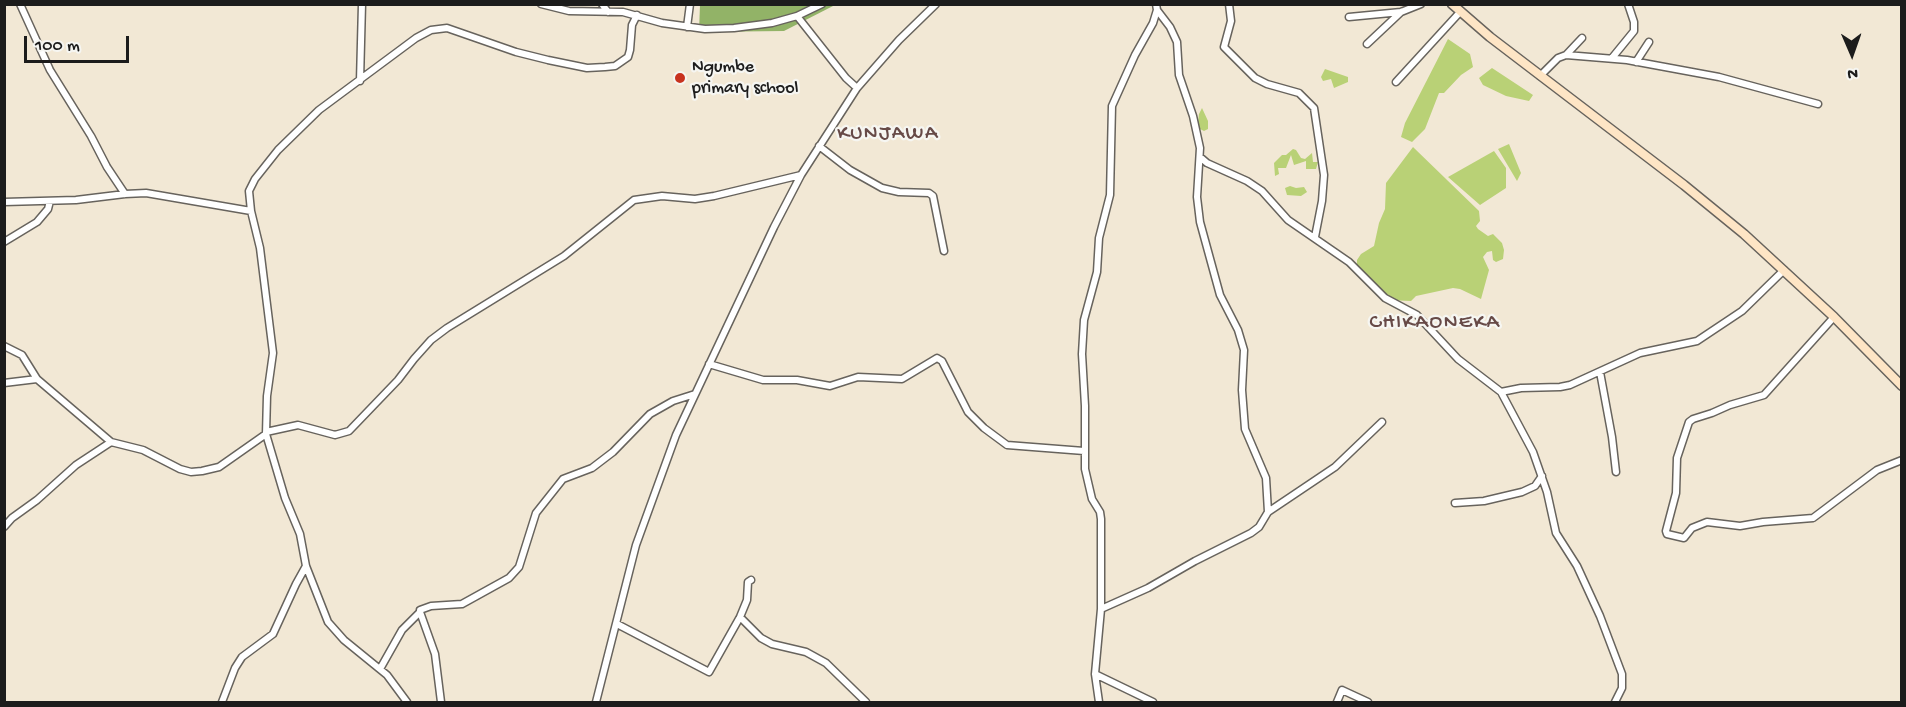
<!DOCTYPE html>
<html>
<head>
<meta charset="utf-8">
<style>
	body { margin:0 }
	#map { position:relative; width:1906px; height:707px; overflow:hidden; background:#f2e8d5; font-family:"Gochi Hand",sans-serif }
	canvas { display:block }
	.frame { position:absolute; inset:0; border:6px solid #1c1c1c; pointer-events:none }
	.north { position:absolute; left:1822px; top:24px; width:60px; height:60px; -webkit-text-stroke:4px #f6f6f2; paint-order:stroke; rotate:178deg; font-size:16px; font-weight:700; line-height:24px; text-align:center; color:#1c1c1c }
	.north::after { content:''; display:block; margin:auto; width:21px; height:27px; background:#1c1c1c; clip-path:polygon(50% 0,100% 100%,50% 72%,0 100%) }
	.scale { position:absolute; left:24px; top:36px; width:105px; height:27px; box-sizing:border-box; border:3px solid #1c1c1c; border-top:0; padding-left:8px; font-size:18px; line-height:21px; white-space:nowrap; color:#1c1c1c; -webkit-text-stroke:4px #f6f6f2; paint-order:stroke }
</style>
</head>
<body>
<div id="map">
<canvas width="1906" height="707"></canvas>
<div class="frame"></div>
<div class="north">N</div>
<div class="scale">100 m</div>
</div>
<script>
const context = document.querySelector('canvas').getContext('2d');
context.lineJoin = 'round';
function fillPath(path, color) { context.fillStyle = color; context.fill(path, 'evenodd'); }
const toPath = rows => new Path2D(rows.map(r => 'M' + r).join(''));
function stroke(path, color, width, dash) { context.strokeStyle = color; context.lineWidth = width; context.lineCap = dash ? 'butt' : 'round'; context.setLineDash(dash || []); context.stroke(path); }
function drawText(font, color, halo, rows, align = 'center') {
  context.font = font + ' "Gochi Hand",sans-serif'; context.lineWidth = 4.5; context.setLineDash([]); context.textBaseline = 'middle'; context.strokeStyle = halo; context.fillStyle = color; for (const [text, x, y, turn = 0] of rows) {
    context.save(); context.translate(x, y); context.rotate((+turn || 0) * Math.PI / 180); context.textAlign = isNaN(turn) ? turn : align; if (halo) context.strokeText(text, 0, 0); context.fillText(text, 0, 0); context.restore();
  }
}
const green = toPath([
	[1448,39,1470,54,1473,67,1461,75,1444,93,1439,93,1425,129,1412,142,1401,137,1405,123],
	[1492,68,1533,95,1529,101,1506,96,1483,85,1479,78],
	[1325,69,1348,77,1348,82,1334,88,1331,79,1323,81,1321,77],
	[1202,108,1208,121,1208,129,1204,131,1200,129,1198,122,1199,114],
	[1509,144,1521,173,1517,181,1498,149],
	[1413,147,1479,211,1480,221,1476,226,1478,229,1488,236,1493,234,1502,243,1504,250,1503,259,1496,262,1493,260,1492,251,1487,252,1483,257,1489,270,1481,299,1460,289,1453,288,1416,296,1411,301,1389,300,1369,277,1357,268,1357,260,1361,254,1374,246,1379,223,1385,209,1386,183],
	[1293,149,1296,150,1301,158,1305,159,1312,153,1313,162,1318,162,1316,169,1306,169,1306,161,1294,165,1291,155,1286,168,1278,168,1279,174,1275,176,1274,163,1282,155,1286,155],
	[1494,151,1506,168,1506,188,1480,205,1448,177],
	[1290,186,1296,188,1304,187,1307,192,1301,196,1287,195,1285,188]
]);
const forest = toPath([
	[700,5,835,5,784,31,699,32]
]);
const street = toPath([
	[20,4,50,70,91,136,107,167,125,194],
	[541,4,569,11,623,12,662,23,705,29,734,28,772,23,797,16,846,78,857,88],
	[602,4,608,12],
	[1229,4,1231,21,1224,47,1255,78,1267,84,1299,93,1314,108,1324,175,1322,201,1315,237],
	[1157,10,1170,27,1177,42,1179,75,1193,116,1200,148,1197,197,1200,222,1220,295,1238,330,1244,350,1242,390,1245,429,1266,478,1268,512],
	[797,16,822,4],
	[1349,17,1401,12,1421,4],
	[687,27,690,4],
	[1367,44,1401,12],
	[1566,55,1627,60,1719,77,1818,104],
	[1612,58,1634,31,1634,22,1628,4],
	[1636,62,1649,42],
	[1540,76,1558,58,1566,55,1582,38],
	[360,81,362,4],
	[1396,82,1461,11],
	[819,146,850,170,882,188,899,192,929,193,933,196,944,251],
	[1200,157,1207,163,1247,181,1262,191,1288,220,1349,262,1385,298,1417,315,1458,359,1501,392,1533,452,1547,492,1556,533,1577,566,1600,616,1622,674,1622,688,1615,702],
	[4,202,76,200,125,194,146,193,251,211],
	[4,242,37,222,48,209,50,201],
	[1834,317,1764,395,1730,405,1712,413,1693,419,1689,422,1677,458,1676,493,1666,531,1667,534,1684,538,1692,528,1707,522,1740,526,1763,522,1813,518,1877,470,1902,460],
	[4,346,22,355,37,379,111,442],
	[709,364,763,380,797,380,830,386,858,377,902,379,937,358,942,361,968,412,984,428,1007,445,1084,451],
	[1600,372,1612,437,1616,472],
	[4,383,37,379],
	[1501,392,1521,388,1560,387,1570,385,1640,353,1697,341,1742,311,1784,270],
	[266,432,298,425,335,435,349,431,398,380,414,359,431,340,447,328,564,256,634,200,662,196,695,199,714,196,801,175],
	[1455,503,1484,501,1522,492,1535,486,1542,476],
	[4,527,12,518,37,500,76,465,111,442,143,450,180,469,191,472,202,471,219,467,266,434],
	[1101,609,1148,588,1195,561,1251,533,1259,527,1268,512,1335,467,1382,422],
	[740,617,761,638,772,644,806,652,826,663,866,702],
	[617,624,709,672,740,617,747,600,748,582,751,580],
	[380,669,402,630,420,612],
	[1095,674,1153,702],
	[222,702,235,668,242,657,273,634,296,584,306,566],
	[407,702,387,675,344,640,328,622,306,566,300,534,285,498,266,434,267,396,273,353,260,248,251,211,249,191,255,179,278,150,319,110,416,38,431,30,447,28,516,52,548,60,587,68,605,67,615,66,628,57,630,50,632,25,637,15],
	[441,702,435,654,420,612,420,610,431,606,462,604,509,578,519,567,536,513,563,479,592,468,613,452,650,414,673,401,695,394],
	[596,702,636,545,676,435,774,227,801,175,857,88,899,40,936,4],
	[1099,702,1095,674,1101,609,1101,519,1100,512,1092,499,1085,469,1085,406,1082,354,1084,320,1097,272,1099,238,1110,195,1112,106,1135,55,1153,23,1157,10,1156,4],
	[1337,702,1342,690,1368,702]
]);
const secondary = toPath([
	[1452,4,1490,37,1684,185,1744,234,1834,317,1902,386]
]);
const markers = [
	[680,78,6,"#c8321e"]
];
const poiNames = [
	["Ngumbe",692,68],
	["primary school",692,89]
];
const quarterNames = [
	["KUNJAWA",888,135],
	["CHIKAONEKA",1435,324]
];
fillPath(green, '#b9d176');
fillPath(forest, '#92b367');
stroke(street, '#67635d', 9);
stroke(secondary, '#67635d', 11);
stroke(street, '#fff', 6);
stroke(secondary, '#fee5c5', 8);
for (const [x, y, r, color] of markers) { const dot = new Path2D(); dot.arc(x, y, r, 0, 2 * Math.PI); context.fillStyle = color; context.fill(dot); stroke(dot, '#f6f6f2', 2); }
drawText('18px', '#1c1c1c', '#f6f6f2', poiNames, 'left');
context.letterSpacing = '1.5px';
drawText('21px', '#674a47', '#f6f6f2', quarterNames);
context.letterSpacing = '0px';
</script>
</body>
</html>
